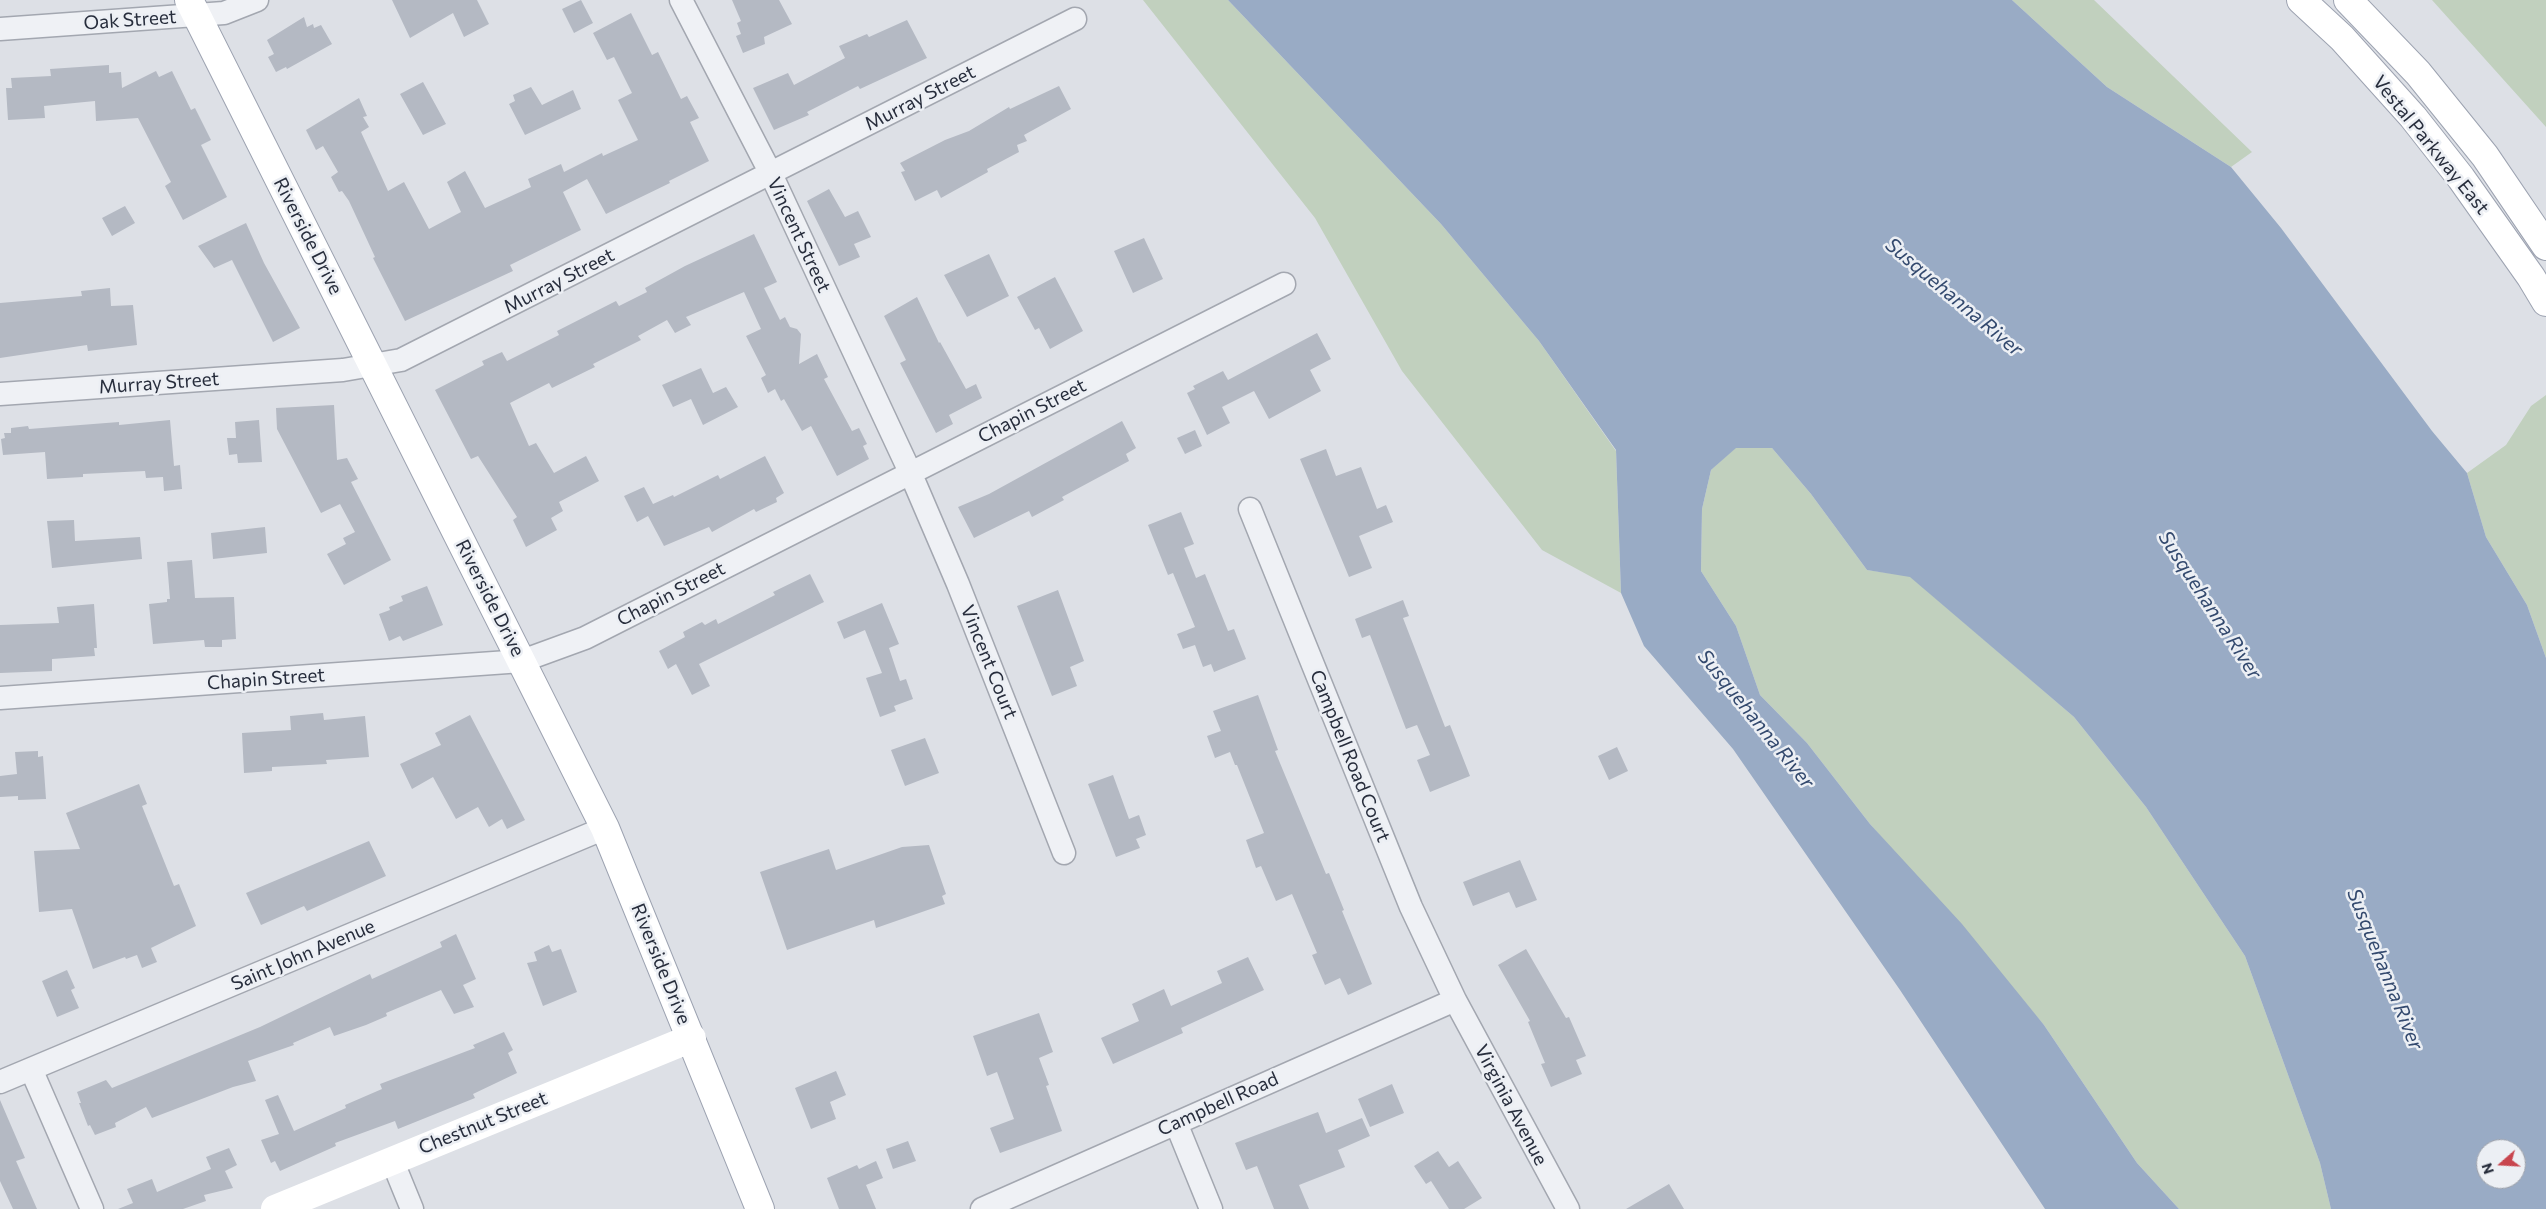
<!DOCTYPE html>
<html>
<head>
<meta charset="utf-8">
<style>
	body { margin:0 }
	#map { position:relative; width:2546px; height:1209px; overflow:hidden; background:#dde0e6; font-family:Commissioner,sans-serif }
	canvas { display:block }
	.north { position:absolute; left:2476px; top:1139px; width:50px; height:50px; box-sizing:border-box; background:#eceff4; border:1px solid #9da1aa; border-radius:50%; rotate:251deg; font-size:14px; font-weight:700; line-height:20px; text-align:center; color:#272d3c }
	.north::after { content:''; display:block; margin:auto; width:18px; height:22px; background:#c8454e; clip-path:polygon(50% 0,100% 100%,50% 72%,0 100%) }
</style>
</head>
<body>
<div id="map">
<canvas width="2546" height="1209"></canvas>
<div class="north">N</div>
</div>
<script>
const context = document.querySelector('canvas').getContext('2d');
context.lineJoin = 'round';
function fillPath(path, color) { context.fillStyle = color; context.fill(path, 'evenodd'); }
const toPath = rows => new Path2D(rows.map(r => 'M' + r).join(''));
function stroke(path, color, width, dash) { context.strokeStyle = color; context.lineWidth = width; context.lineCap = dash ? 'butt' : 'round'; context.setLineDash(dash || []); context.stroke(path); }
function drawText(font, color, halo, rows, align = 'center') {
  context.font = font + ' Commissioner,sans-serif'; context.lineWidth = 5; context.setLineDash([]); context.textBaseline = 'middle'; context.strokeStyle = halo; context.fillStyle = color; for (const [text, x, y, turn = 0] of rows) {
    context.save(); context.translate(x, y); context.rotate((+turn || 0) * Math.PI / 180); context.textAlign = isNaN(turn) ? turn : align; if (halo) context.strokeText(text, 0, 0); context.fillText(text, 0, 0); context.restore();
  }
}
const green = toPath([
	[1143,0,1228,0,1441,224,1539,341,1616,451,1621,593,1542,550,1402,371,1315,218],
	[2012,0,2094,0,2252,152,2231,167,2107,87],
	[2432,0,2546,0,2546,127],
	[2546,395,2546,658,2527,605,2486,537,2467,473,2506,445,2531,406],
	[1736,447,1772,448,1811,494,1867,570,1910,576,2074,717,2146,807,2245,956,2320,1163,2331,1209,2179,1209,2137,1163,2044,1025,1870,824,1807,743,1760,695,1736,626,1701,571,1702,509,1711,470]
]);
const water = toPath([
	[1228,0,2012,0,2107,87,2231,167,2281,228,2432,431,2467,473,2486,537,2527,605,2546,658,2546,1209,2331,1209,2320,1163,2245,956,2146,807,2074,717,1910,577,1867,570,1811,494,1772,448,1736,448,1711,470,1702,509,1701,571,1736,626,1760,695,1807,743,1870,824,1962,924,2044,1025,2137,1163,2179,1209,2045,1209,1900,990,1733,749,1644,646,1621,593,1616,450,1539,341,1441,224],
	[2486,1149,2516,1149,2516,1179,2486,1179]
]);
const building = toPath([
	[392,0,477,0,489,24,464,37,453,13,410,38],
	[581,0,593,23,574,33,562,9],
	[732,0,779,0,792,24,764,37,765,44,743,53,736,36,741,34,737,23,741,21],
	[631,13,652,55,658,52,681,99,687,96,699,118,690,122,709,161,669,181,670,183,606,214,587,179,563,192,581,230,510,265,513,271,405,321,373,258,375,257,349,201,342,191,339,192,331,177,338,172,323,146,316,150,306,130,359,98,367,116,363,117,369,127,361,132,388,191,404,182,429,229,461,212,447,182,465,171,485,208,531,187,528,179,561,164,564,172,602,153,603,156,638,140,618,100,632,93,614,57,607,60,593,33],
	[304,17,307,27,313,24,314,28,321,25,332,44,287,69,286,67,276,72,268,57,274,54,267,40],
	[907,20,927,58,860,89,858,86,807,112,809,115,774,130,753,88,788,73,794,85,845,58,839,46,867,34,869,37],
	[109,65,109,73,121,72,122,88,156,71,159,77,172,71,191,110,195,108,211,140,201,145,227,197,183,220,165,186,171,182,138,118,96,121,95,101,44,106,45,118,8,120,6,88,12,88,11,78,51,76,50,69],
	[423,82,446,124,423,135,400,94],
	[1059,86,1071,109,1024,135,1027,141,1017,145,1019,152,987,169,988,172,941,198,937,190,915,201,901,172,905,171,900,163,945,140,969,131,1009,107,1010,109],
	[531,87,542,105,573,90,581,109,525,135,509,104,515,101,513,95],
	[829,189,845,217,858,211,871,237,854,244,860,257,839,266,807,201],
	[125,206,135,223,112,236,102,218],
	[246,223,264,263,300,328,273,342,232,260,214,268,198,246],
	[754,234,777,282,764,288,780,320,785,317,790,327,797,329,801,334,799,364,817,354,828,377,824,379,852,431,859,428,867,444,863,446,869,459,837,476,811,426,802,431,784,399,781,401,775,389,768,393,761,378,766,375,746,336,761,329,744,292,686,317,691,325,675,333,667,320,638,336,641,340,593,364,595,367,552,388,549,383,510,403,529,446,536,443,554,473,586,456,599,481,559,502,563,511,551,518,557,530,526,547,513,520,517,517,478,456,471,459,435,390,484,365,482,361,502,352,507,361,559,335,557,331,616,301,619,306,647,292,645,288,685,266],
	[1144,238,1163,279,1133,293,1114,251],
	[989,254,1009,296,967,317,944,275],
	[1055,277,1083,331,1050,349,1039,328,1035,330,1017,297],
	[110,288,111,306,133,305,137,345,88,351,87,345,0,358,0,303,82,296,81,291],
	[917,297,939,343,940,342,966,389,976,384,982,398,949,415,953,424,936,433,900,363,906,360,884,316],
	[1317,333,1331,359,1310,370,1321,391,1269,419,1254,391,1222,407,1230,423,1207,435,1187,393,1195,389,1193,386,1223,371,1228,380],
	[701,368,713,393,726,387,738,407,703,425,691,399,673,407,662,385],
	[334,405,337,460,347,458,358,479,351,482,391,560,344,585,327,554,346,544,343,538,355,532,340,504,321,513,277,429,276,408],
	[170,420,174,466,180,465,182,489,164,491,163,477,146,478,145,471,83,474,83,477,47,479,45,452,3,455,1,439,5,438,4,433,11,433,11,428,28,426,29,429,119,422,119,425],
	[259,420,262,462,238,463,237,454,229,455,227,438,236,438,235,422],
	[1122,421,1136,448,1126,454,1129,461,1062,497,1064,500,1032,517,1029,511,974,538,958,507,989,494],
	[1195,430,1202,446,1185,454,1177,438],
	[1326,449,1336,476,1361,467,1377,509,1386,505,1393,522,1359,536,1372,568,1349,577,1300,459],
	[765,456,784,493,776,498,777,502,756,512,754,509,712,532,709,527,664,546,648,516,637,522,624,496,644,487,653,504,673,495,674,497,718,475,720,479],
	[1181,512,1194,544,1184,548,1196,578,1205,574,1228,631,1234,629,1246,659,1214,672,1211,664,1203,667,1195,645,1183,649,1177,634,1195,627,1173,573,1168,575,1148,525],
	[74,520,75,541,140,537,142,559,52,568,47,521],
	[265,527,267,553,213,559,211,533],
	[192,560,195,598,234,597,236,639,222,640,222,647,205,647,204,640,153,644,149,604,167,602,167,599,170,599,167,562],
	[810,574,824,602,699,664,710,686,692,695,676,664,668,669,659,651,685,637,683,632,702,622,705,625,716,619,718,624,775,595,773,592],
	[427,586,443,625,403,641,400,636,389,641,379,614,390,610,389,607,403,601,401,596],
	[1058,590,1084,661,1070,667,1077,686,1052,696,1017,606],
	[1403,600,1409,616,1403,618,1445,727,1450,725,1470,776,1430,792,1417,760,1430,755,1417,725,1406,729,1370,635,1362,638,1355,619],
	[882,603,899,644,889,648,900,681,906,679,913,699,894,706,896,711,880,717,866,678,882,673,865,630,844,639,837,622],
	[94,604,97,648,94,648,95,656,52,659,52,671,0,673,0,625,59,623,57,607],
	[1258,695,1278,750,1275,751,1326,874,1329,873,1344,910,1342,911,1372,984,1348,995,1340,978,1325,985,1312,955,1317,953,1292,894,1276,901,1261,866,1256,868,1246,840,1264,833,1237,765,1235,765,1230,752,1215,758,1207,736,1221,731,1213,711],
	[323,713,324,720,365,716,369,757,326,760,327,764,272,767,272,771,244,773,242,733,291,730,290,716],
	[470,715,525,820,507,829,502,819,489,827,478,807,456,819,433,777,412,789,400,764,441,745,435,733],
	[925,738,939,773,905,786,891,750],
	[1617,747,1628,771,1609,780,1598,756],
	[38,751,38,757,43,756,46,799,18,800,18,796,0,797,0,776,17,774,15,752],
	[1113,775,1129,819,1139,815,1146,835,1136,839,1140,848,1116,857,1088,784],
	[139,784,147,804,142,806,174,886,179,884,196,926,151,948,157,962,142,968,137,955,126,959,125,957,93,969,72,909,39,912,34,851,80,849,66,813],
	[369,841,386,876,307,911,304,906,261,925,246,893],
	[929,845,946,894,942,896,945,904,876,928,874,920,787,950,760,872,829,849,836,870,902,847],
	[1520,860,1537,900,1516,908,1509,892,1473,906,1463,882],
	[456,934,476,979,463,985,474,1007,454,1014,441,990,386,1013,387,1016,366,1025,334,1036,330,1027,293,1043,294,1045,248,1061,256,1081,233,1087,152,1118,146,1107,115,1123,116,1127,95,1135,90,1125,88,1126,79,1103,81,1103,77,1092,106,1080,112,1088,260,1027,370,974,372,979,442,947,440,942],
	[549,945,552,952,561,949,577,992,543,1006,527,963,537,961,534,952],
	[1526,949,1566,1018,1569,1017,1586,1056,1576,1060,1582,1074,1551,1087,1541,1064,1545,1063,1528,1022,1530,1021,1498,965],
	[1248,957,1264,990,1181,1028,1183,1033,1113,1064,1101,1038,1139,1021,1132,1004,1164,989,1171,1006,1222,983,1217,971],
	[67,970,75,988,71,990,79,1008,57,1017,42,981],
	[1039,1013,1053,1052,1039,1058,1049,1085,1046,1086,1062,1131,1000,1153,990,1128,1014,1119,997,1072,987,1076,973,1036],
	[504,1032,513,1050,508,1053,517,1073,473,1094,475,1098,398,1129,395,1121,335,1143,336,1146,280,1171,275,1161,271,1163,261,1140,279,1134,265,1100,278,1095,294,1131,346,1108,345,1105,382,1089,380,1084,475,1048,473,1045],
	[836,1071,846,1095,830,1102,836,1119,811,1129,795,1088],
	[1392,1084,1404,1113,1370,1127,1358,1099],
	[0,1100,25,1158,16,1161,37,1209,13,1209,0,1181],
	[1318,1112,1326,1133,1362,1118,1370,1136,1338,1150,1345,1167,1299,1185,1309,1209,1274,1209,1257,1166,1246,1170,1235,1143],
	[908,1141,916,1161,893,1169,886,1149],
	[229,1148,237,1165,225,1171,233,1188,204,1195,206,1201,183,1209,118,1209,133,1203,127,1189,152,1179,157,1192,211,1169,206,1157],
	[1438,1151,1449,1167,1458,1161,1482,1198,1464,1209,1449,1209,1431,1181,1426,1184,1414,1166],
	[876,1161,883,1178,866,1185,876,1209,839,1209,827,1178,857,1165,859,1169],
	[1669,1184,1684,1209,1626,1209]
]);
const street = toPath([
	[681,0,771,174,910,472,958,584,1064,853],
	[0,29,224,13,257,0],
	[0,394,343,370,401,360,1075,19],
	[1250,509,1411,907,1455,1000,1568,1209],
	[0,698,522,661,585,638,1284,284],
	[31,1069,92,1209],
	[0,1082,605,828],
	[1176,1123,1211,1209],
	[392,1160,412,1209],
	[982,1209,1455,1000]
]);
const secondary = toPath([
	[275,1209,692,1038]
]);
const primary = toPath([
	[189,0,605,828,760,1209],
	[2301,0,2342,38,2413,117,2461,178,2531,277,2546,302],
	[2348,0,2418,73,2485,156,2546,246]
]);
const streetNames = [
	["Oak Street",130,20,-4],
	["Murray Street",920,98,-27],
	["Vestal Parkway East",2431,145,51],
	["Vincent Street",799,235,65],
	["Riverside Drive",308,236,63],
	["Murray Street",559,281,-27],
	["Murray Street",159,383,-4],
	["Chapin Street",1032,411,-27],
	["Chapin Street",671,594,-27],
	["Riverside Drive",490,598,63],
	["Vincent Court",989,662,68],
	["Chapin Street",266,679,-4],
	["Campbell Road Court",1350,756,68],
	["Saint John Avenue",303,955,-23],
	["Riverside Drive",661,964,68],
	["Campbell Road",1218,1104,-24],
	["Virginia Avenue",1511,1105,62],
	["Chestnut Street",483,1123,-22]
];
const waterNames = [
	["Susquehanna River",1954,297,40],
	["Susquehanna River",2210,605,57],
	["Susquehanna River",1756,719,51],
	["Susquehanna River",2385,969,68]
];
fillPath(green, '#c1d0be');
fillPath(water, '#99abc5');
fillPath(building, '#b4b9c3');
stroke(street, '#a3a7b0', 25);
stroke(primary, '#9da3b1', 30);
stroke(street, '#eff1f5', 22);
stroke(secondary, '#fff', 28);
stroke(primary, '#fff', 28);
drawText('19px', '#272d3c', '#eceff4', streetNames);
drawText('italic 20px', '#33496e', '#eceff4', waterNames);
</script>
</body>
</html>
